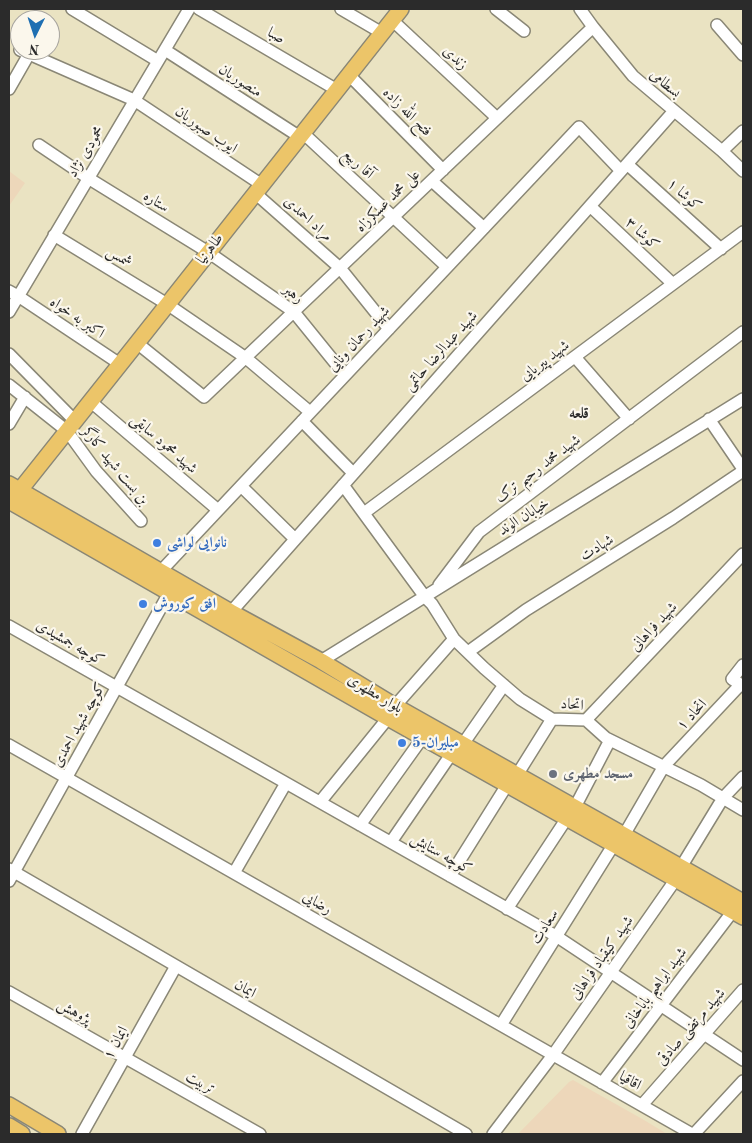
<!DOCTYPE html>
<html>
<head>
<meta charset="utf-8">
<style>
	body { margin:0 }
	#map { position:relative; width:752px; height:1143px; overflow:hidden; background:#eae3c2; font-family:"Old Standard TT",serif }
	canvas { display:block }
	.frame { position:absolute; inset:0; border:10px solid #2b2b2b; pointer-events:none }
	.north { position:absolute; left:10px; top:10px; width:50px; height:50px; box-sizing:border-box; background:#fbf7ec; border:1px solid #a8a59f; border-radius:50%; rotate:184deg; font-size:14px; font-weight:700; line-height:20px; text-align:center; color:#2b2b2b }
	.north::after { content:''; display:block; margin:auto; width:18px; height:22px; background:#1f6fb2; clip-path:polygon(50% 0,100% 100%,50% 72%,0 100%) }
</style>
</head>
<body>
<div id="map">
<canvas width="752" height="1143"></canvas>
<div class="frame"></div>
<div class="north">N</div>
</div>
<script>
const context = document.querySelector('canvas').getContext('2d');
context.lineJoin = 'round';
function fillPath(path, color) { context.fillStyle = color; context.fill(path, 'evenodd'); }
const toPath = rows => new Path2D(rows.map(r => 'M' + r).join(''));
function stroke(path, color, width, dash) { context.strokeStyle = color; context.lineWidth = width; context.lineCap = dash ? 'butt' : 'round'; context.setLineDash(dash || []); context.stroke(path); }
function drawText(font, color, halo, rows, align = 'center') {
  context.font = font + ' "Old Standard TT",Amiri,serif'; context.lineWidth = 4.5; context.setLineDash([]); context.textBaseline = 'middle'; context.strokeStyle = halo; context.fillStyle = color; for (const [text, x, y, turn = 0] of rows) {
    context.save(); context.translate(x, y); context.rotate((+turn || 0) * Math.PI / 180); context.textAlign = isNaN(turn) ? turn : align; if (halo) context.strokeText(text, 0, 0); context.fillText(text, 0, 0); context.restore();
  }
}
const built = toPath([
	[9,171,25,183,9,206],
	[573,1080,644,1120,667,1134,518,1134,569,1082]
]);
const minor = toPath([
	[72,9,158,61],
	[199,9,337,90],
	[341,9,382,33],
	[496,9,524,31],
	[580,9,593,27,633,76,722,151,743,171],
	[392,20,497,118],
	[717,25,743,55],
	[20,50,134,100,262,185],
	[165,50,300,137],
	[349,75,443,170],
	[9,89,29,54],
	[303,133,447,267],
	[39,145,88,178,208,252,294,312,345,375],
	[722,151,743,131],
	[627,164,721,249],
	[432,181,484,228],
	[255,193,340,268,389,329],
	[590,206,673,284],
	[54,235,167,304,246,358,310,412],
	[9,291,18,296,120,364],
	[9,312,189,9],
	[137,343,204,397,593,27],
	[9,354,75,421],
	[575,357,629,419],
	[9,385,67,431,96,471,141,521],
	[90,401,218,510],
	[709,419,743,469],
	[302,421,353,473],
	[9,424,25,397],
	[343,485,425,597,432,604,454,639,484,668,520,699,552,719,586,720,606,738,701,785,743,810],
	[241,486,295,539],
	[364,513,743,232],
	[160,572,579,127,621,171],
	[439,585,479,532,743,332],
	[231,612,674,111],
	[9,626,556,936,743,1060],
	[468,652,526,610,673,518,743,471],
	[321,661,743,399],
	[743,665,732,679,743,686],
	[395,706,454,639],
	[586,720,743,554],
	[463,744,504,685],
	[9,745,692,1134],
	[517,775,552,719],
	[320,802,388,718],
	[575,807,610,740],
	[360,825,423,737],
	[624,835,664,766,741,684],
	[391,842,452,753],
	[681,867,723,798,743,777],
	[9,869,466,1134],
	[234,873,286,783],
	[450,876,507,785],
	[9,881,169,593],
	[507,909,567,818],
	[9,992,260,1134],
	[501,1025,614,844],
	[602,1083,733,911],
	[642,1105,743,990],
	[82,1134,176,966],
	[493,1134,553,1055,676,879],
	[694,1134,743,1081]
]);
const major = toPath([
	[9,484,231,612,321,661,395,706,743,902],
	[11,492,20,490,137,343,401,9],
	[9,501,388,718,743,917],
	[9,1105,58,1134],
	[9,1126,22,1134]
]);
const markers = [
	[157,543,5,"#3f7fe0"],
	[143,604,5,"#3f7fe0"],
	[402,743,5,"#3f7fe0"],
	[553,774,5,"#6b7280"]
];
const streetNames = [
	["صبا",276,36,30],
	["زندی",455,58,43],
	["منصوریان",240,81,33],
	["بسطامی",665,84,40],
	["فتح الله زاده",407,112,45],
	["ایوب صبوریان",206,130,34],
	["محمودی نژاد",86,152,-59],
	["آقا ربیع",358,164,43],
	["کوشا ۱",684,195,42],
	["علی محمد عسکرزاه",388,201,-44],
	["ستاره",156,202,32],
	["مراد احمدی",308,219,42],
	["کوشا ۳",642,234,43],
	["طاهرنیا",210,249,-52],
	["شمس",119,257,31],
	["رهبر",293,294,38],
	["اکبر به خواه",77,318,34],
	["شهید رحمان ونایی",359,339,-47],
	["شهید عبدالرضا حاتمی",441,351,-48],
	["شهید پیریایی",545,361,-37],
	["شهید محمود سابقی",164,444,41],
	["بن بست شهید کارگر",115,466,51],
	["شهید محمد رحیم ترک",538,469,-37],
	["خیابان الوند",524,517,-32],
	["شهادت",597,548,-32],
	["شهید فراهانی",654,627,-47],
	["کوچه جمشیدی",70,643,30],
	["بلوار مطهری",375,694,31],
	["اتحاد",572,705,5],
	["اتحاد ۱",692,715,-47],
	["کوچه شهید احمدی",79,725,-61],
	["کوچه ستایش",441,854,30],
	["رضایی",317,903,30],
	["سعادت",545,927,-58],
	["شهید کیقباد فراهانی",602,958,-55],
	["شهید ابراهیم باباخانی",655,988,-53],
	["ایمان",245,989,30],
	["پژوهش",74,1012,30],
	["شهید مرتضی صادقی",691,1027,-49],
	["ایمان ۱",116,1043,-61],
	["اقاقیا",630,1081,30],
	["تربیت",200,1083,29]
];
const shopNames = [
	["نانوایی لواشی",167,543],
	["افق کوروش",153,604],
	["مبلیران-5",412,743]
];
const worshipNames = [
	["مسجد مطهری",563,774]
];
const neighbourhoodNames = [
	["قلعه",579,414]
];
fillPath(built, '#edd7ba');
stroke(minor, '#8a8776', 14);
stroke(major, '#8a8776', 18);
stroke(minor, '#fff', 11);
stroke(major, '#ecc569', 15);
for (const [x, y, r, color] of markers) { const dot = new Path2D(); dot.arc(x, y, r, 0, 2 * Math.PI); context.fillStyle = color; context.fill(dot); stroke(dot, '#fbf7ec', 2); }
drawText('15px', '#2b2b2b', '#fbf7ec', streetNames);
drawText('bold 15px', '#366cbe', '#fbf7ec', shopNames, 'left');
drawText('bold 15px', '#5b616d', '#fbf7ec', worshipNames, 'left');
drawText('bold 16px', '#2b2b2b', '#fbf7ec', neighbourhoodNames);
</script>
</body>
</html>
